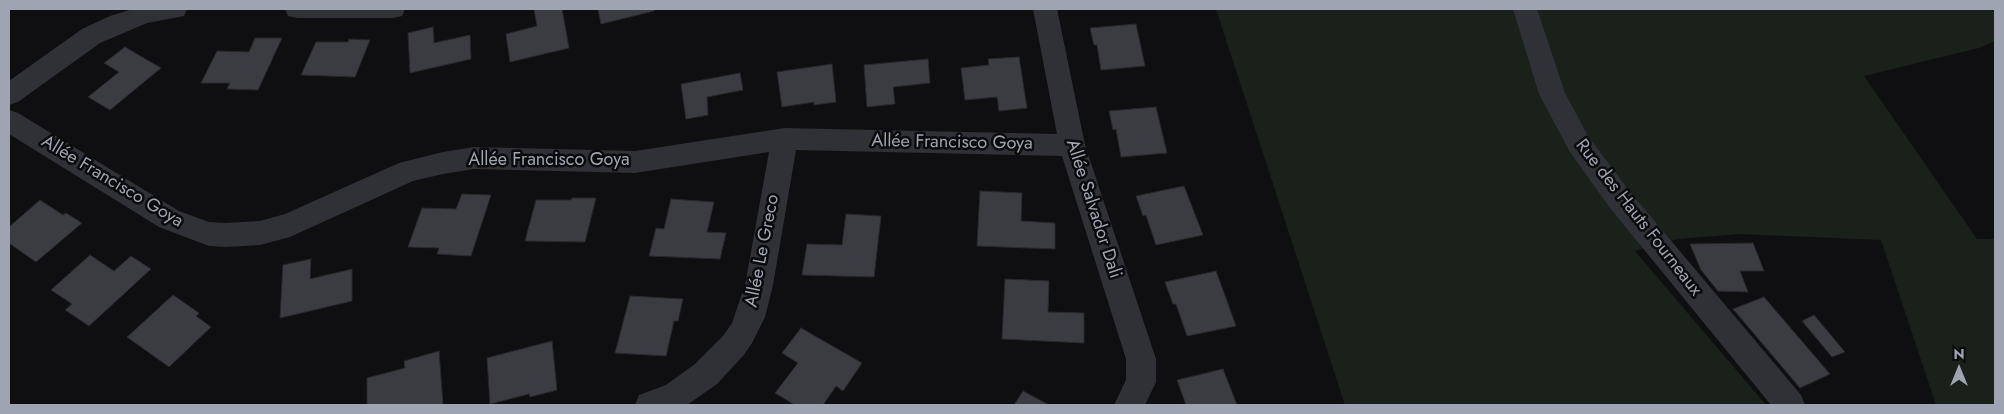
<!DOCTYPE html>
<html>
<head>
<meta charset="utf-8">
<style>
	body { margin:0 }
	#map { position:relative; width:2004px; height:414px; overflow:hidden; background:#0f0f11; font-family:Jost,sans-serif }
	canvas { display:block }
	.frame { position:absolute; inset:0; border:10px solid #9fa4b3; pointer-events:none }
	.north { position:absolute; left:1934px; top:344px; width:50px; height:50px; -webkit-text-stroke:4px #0a0a0c; paint-order:stroke; rotate:0deg; font-size:14px; font-weight:700; line-height:20px; text-align:center; color:#9fa4b3 }
	.north::after { content:''; display:block; margin:auto; width:18px; height:22px; background:#9fa4b3; clip-path:polygon(50% 0,100% 100%,50% 72%,0 100%) }
</style>
</head>
<body>
<div id="map">
<canvas width="2004" height="414"></canvas>
<div class="frame"></div>
<div class="north">N</div>
</div>
<script>
const context = document.querySelector('canvas').getContext('2d');
context.lineJoin = 'round';
function fillPath(path, color) { context.fillStyle = color; context.fill(path, 'evenodd'); }
const toPath = rows => new Path2D(rows.map(r => 'M' + r).join(''));
function stroke(path, color, width, dash) { context.strokeStyle = color; context.lineWidth = width; context.lineCap = dash ? 'butt' : 'round'; context.setLineDash(dash || []); context.stroke(path); }
function drawText(font, color, halo, rows, align = 'center') {
  context.font = font + ' Jost,sans-serif'; context.lineWidth = 5; context.setLineDash([]); context.textBaseline = 'middle'; context.strokeStyle = halo; context.fillStyle = color; for (const [text, x, y, turn = 0] of rows) {
    context.save(); context.translate(x, y); context.rotate((+turn || 0) * Math.PI / 180); context.textAlign = isNaN(turn) ? turn : align; if (halo) context.strokeText(text, 0, 0); context.fillText(text, 0, 0); context.restore();
  }
}
const green = toPath([
	[1216,9,1995,9,1995,41,1979,48,1864,76,1977,239,1995,239,1995,405,1936,405,1881,240,1739,234,1678,239,1635,251,1766,405,1345,405]
]);
const building = toPath([
	[534,9,562,9,569,48,510,62,506,34,537,26,534,9],
	[598,9,654,9,654,11,601,24,598,9],
	[1136,24,1145,66,1101,70,1097,45,1094,45,1090,28,1136,24],
	[433,27,434,43,470,35,471,59,410,73,408,33,433,27],
	[255,38,282,38,258,90,227,89,230,83,201,83,217,51,249,52,255,38],
	[349,39,370,40,355,77,301,75,316,42,348,42,349,39],
	[125,47,161,68,110,110,88,97,119,72,104,63,125,47],
	[1019,57,1027,108,999,111,997,97,965,100,961,68,989,65,988,59,1019,57],
	[928,59,930,83,893,87,895,104,867,107,864,65,928,59],
	[832,64,836,102,814,105,814,102,782,107,777,72,832,64],
	[740,73,743,90,707,97,708,115,686,119,681,84,740,73],
	[1156,107,1167,153,1121,157,1116,129,1113,130,1109,111,1156,107],
	[1184,186,1203,235,1156,245,1146,215,1143,216,1136,196,1184,186],
	[980,191,1022,193,1021,221,1055,223,1055,249,977,246,980,191],
	[462,194,491,195,471,256,437,254,439,248,408,247,422,208,456,209,462,194],
	[572,198,596,198,585,242,525,241,536,200,571,200,572,198],
	[671,199,714,202,707,232,726,233,720,259,649,256,656,228,664,229,671,199],
	[40,200,63,215,66,213,82,223,36,262,9,243,9,227,40,200],
	[846,214,881,216,874,277,802,275,807,244,842,245,846,214],
	[1753,243,1764,271,1740,271,1748,292,1718,291,1701,270,1690,244,1753,243],
	[90,255,114,271,131,256,151,269,89,326,65,310,72,304,51,290,90,255],
	[311,259,310,279,352,269,352,301,280,318,283,265,311,259],
	[1216,271,1236,326,1187,336,1176,304,1173,304,1165,282,1216,271],
	[1005,279,1049,281,1048,312,1084,313,1084,343,1002,339,1005,279],
	[173,295,199,313,196,316,211,327,169,367,127,337,173,295],
	[630,296,683,299,678,321,674,321,666,356,615,353,630,296],
	[1764,297,1830,374,1800,388,1733,309,1764,297],
	[1814,315,1845,352,1832,357,1802,321,1814,315],
	[801,328,862,363,843,391,836,386,823,405,795,405,775,393,798,363,782,353,801,328],
	[552,341,557,390,530,397,529,394,490,404,487,358,552,341],
	[439,351,443,405,367,405,367,378,405,368,404,361,439,351],
	[1223,369,1237,405,1186,405,1177,380,1223,369],
	[1023,391,1049,405,1014,405,1023,391]
]);
const minor = toPath([
	[133,9,187,9,184,16,147,23,100,43,18,102,9,105,9,81,82,29,110,16,133,9],
	[285,9,405,9,402,16,393,18,297,18,288,16,285,9],
	[1033,9,1057,9,1085,145,1156,359,1156,382,1145,405,1114,405,1126,380,1126,359,1062,156,796,150,773,285,765,317,752,343,743,356,717,384,687,405,635,405,639,395,666,385,695,364,723,336,732,323,745,285,769,152,635,173,474,169,443,174,413,181,290,237,260,245,225,247,209,246,159,227,9,134,9,110,18,113,179,211,209,222,225,223,260,221,285,214,399,163,443,152,474,147,635,151,785,128,1057,134,1033,9],
	[1513,9,1537,9,1565,93,1588,136,1630,192,1801,395,1805,405,1771,405,1610,208,1570,152,1539,94,1513,9]
]);
const streetNames = [
	["Allée Francisco Goya",952,143,1],
	["Allée Francisco Goya",549,161],
	["Allée Francisco Goya",112,182,31],
	["Allée Salvador Dali",1093,209,72],
	["Rue des Hauts Fourneaux",1638,218,52],
	["Allée Le Greco",763,251,-79]
];
fillPath(green, '#19211a');
fillPath(building, '#3b3c41');
stroke(building, '#29292d', 1);
fillPath(minor, '#303136');
drawText('18px', '#9fa4b3', '#0a0a0c', streetNames);
</script>
</body>
</html>
